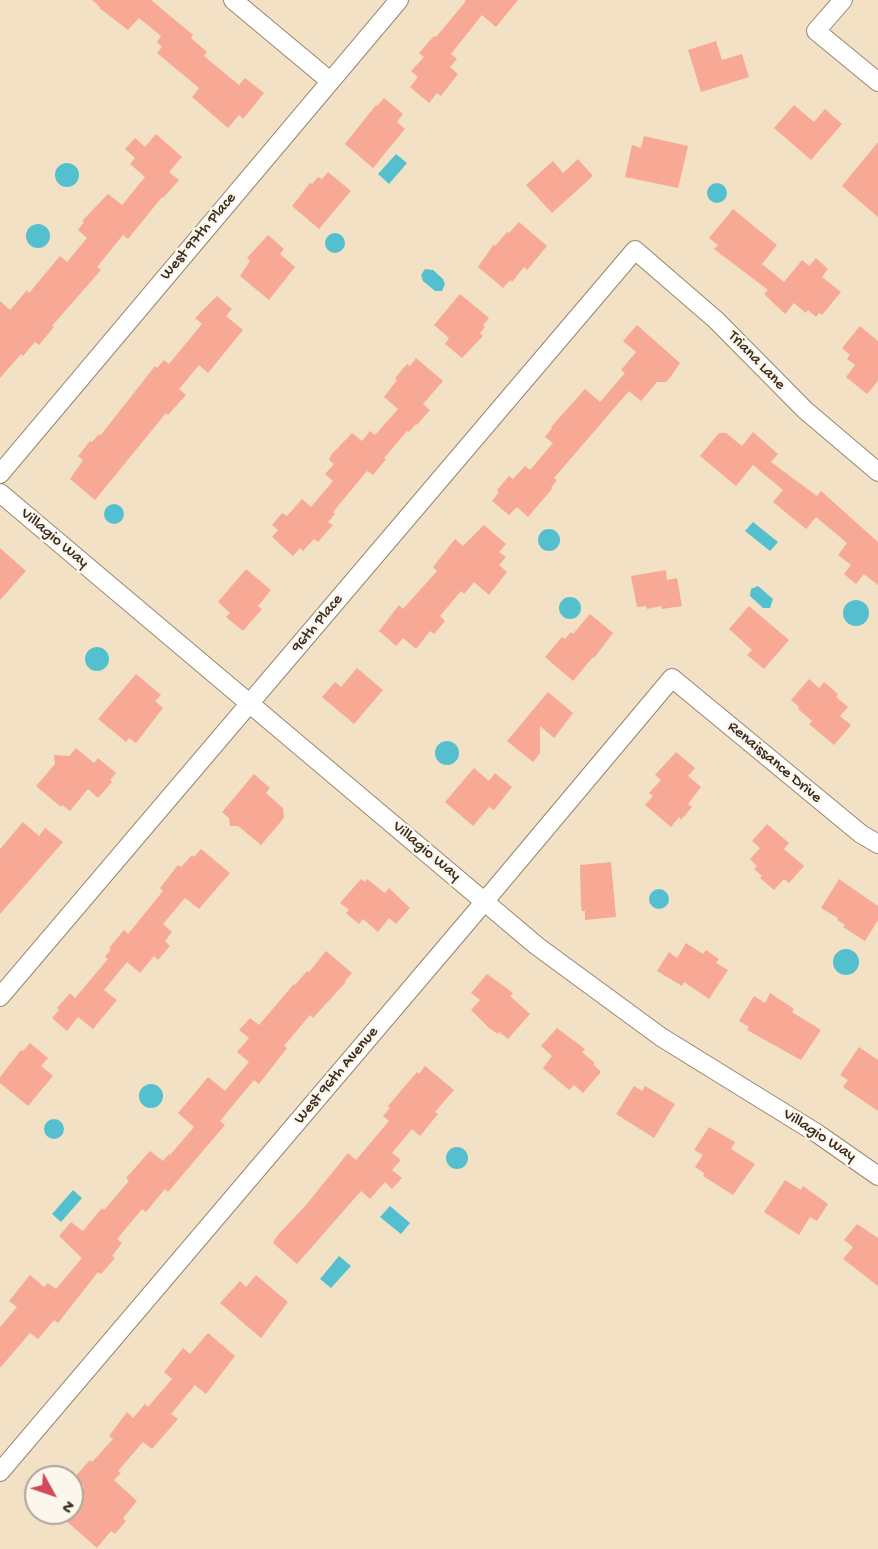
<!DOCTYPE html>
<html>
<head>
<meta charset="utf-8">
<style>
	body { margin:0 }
	#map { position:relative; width:878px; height:1549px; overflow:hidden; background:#f2e1c4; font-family:"Gochi Hand",sans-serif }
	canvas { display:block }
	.north { position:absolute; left:24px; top:1465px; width:60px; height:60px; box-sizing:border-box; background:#fbf7ec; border:2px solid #aea59a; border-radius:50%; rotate:130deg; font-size:16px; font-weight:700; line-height:24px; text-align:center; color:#3b2a1e }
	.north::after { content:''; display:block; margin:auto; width:21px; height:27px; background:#d1495b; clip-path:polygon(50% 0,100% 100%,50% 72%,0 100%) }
</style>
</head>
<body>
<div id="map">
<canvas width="878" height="1549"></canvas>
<div class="north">N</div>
</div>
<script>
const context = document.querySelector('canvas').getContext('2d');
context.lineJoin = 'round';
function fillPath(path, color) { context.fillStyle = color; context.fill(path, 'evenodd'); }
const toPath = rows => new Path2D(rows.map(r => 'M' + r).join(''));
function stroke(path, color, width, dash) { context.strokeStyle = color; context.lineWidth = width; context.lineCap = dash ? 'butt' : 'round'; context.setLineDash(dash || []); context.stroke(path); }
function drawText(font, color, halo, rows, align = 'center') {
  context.font = font + ' "Gochi Hand",sans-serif'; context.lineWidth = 5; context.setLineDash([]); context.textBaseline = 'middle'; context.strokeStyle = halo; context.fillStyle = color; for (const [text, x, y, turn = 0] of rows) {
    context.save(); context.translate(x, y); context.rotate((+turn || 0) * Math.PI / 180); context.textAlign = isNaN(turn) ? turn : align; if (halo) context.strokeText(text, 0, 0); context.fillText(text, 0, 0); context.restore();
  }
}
const water = toPath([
	[396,154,407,163,389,184,378,174],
	'55 175a12 12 0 1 1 24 0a12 12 0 1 1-24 0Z',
	'707 193a10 10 0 1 1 20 0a10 10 0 1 1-20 0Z',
	'26 236a12 12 0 1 1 24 0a12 12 0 1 1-24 0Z',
	'325 243a10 10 0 1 1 20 0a10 10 0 1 1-20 0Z',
	[425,269,433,270,443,279,445,284,442,291,435,291,423,281,421,275],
	'104 514a10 10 0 1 1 20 0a10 10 0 1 1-20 0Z',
	[753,522,778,542,770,551,745,531],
	'538 540a11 11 0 1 1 22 0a11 11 0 1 1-22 0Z',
	[758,586,773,599,770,608,763,608,750,596,751,589],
	'559 608a11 11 0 1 1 22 0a11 11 0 1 1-22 0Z',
	'843 613a13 13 0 1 1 26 0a13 13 0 1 1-26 0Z',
	'85 659a12 12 0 1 1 24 0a12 12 0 1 1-24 0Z',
	'435 753a12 12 0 1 1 24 0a12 12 0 1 1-24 0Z',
	'649 899a10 10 0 1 1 20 0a10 10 0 1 1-20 0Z',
	'833 962a13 13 0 1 1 26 0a13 13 0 1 1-26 0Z',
	'139 1096a12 12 0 1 1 24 0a12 12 0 1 1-24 0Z',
	'44 1129a10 10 0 1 1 20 0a10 10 0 1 1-20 0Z',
	'446 1158a11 11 0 1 1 22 0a11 11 0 1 1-22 0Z',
	[73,1190,82,1198,61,1222,52,1214],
	[390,1206,410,1223,401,1234,380,1217],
	[339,1256,351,1266,331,1288,320,1279]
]);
const building = toPath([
	[92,0,151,0,193,35,191,38,207,52,204,56,239,85,245,78,264,93,243,119,239,115,228,128,192,97,199,88,157,53,162,47,157,42,161,36,139,18,128,30,99,8,100,7],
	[464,0,518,0,496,27,482,15,451,54,457,59,450,67,458,74,441,96,437,93,429,103,410,87,418,77,411,71,424,57,419,53,434,36,436,37,466,1],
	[716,41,722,60,742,54,749,77,701,92,688,50],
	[384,98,403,114,397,122,405,129,373,168,345,144,376,105,377,106],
	[794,105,814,122,825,109,842,124,811,160,774,128],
	[156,134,182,157,169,172,179,180,163,198,162,197,128,239,123,235,97,267,101,270,52,326,54,327,39,345,35,342,23,356,21,354,0,378,0,301,10,310,27,290,29,293,60,256,67,262,87,238,78,230,84,222,82,221,108,194,122,205,145,177,130,164,135,158,125,149,135,138,145,147],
	[644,136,688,146,678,188,625,177,632,145,641,148],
	[878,142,878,217,842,186],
	[578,159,593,176,552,213,526,185,553,161,563,173],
	[328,172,351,191,319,229,292,206,310,183,312,184,318,177,322,179],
	[733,209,777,245,762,264,784,282,802,260,809,266,816,258,828,269,822,277,841,292,822,315,819,313,816,317,808,310,806,313,794,303,785,314,764,294,768,290,714,249,718,245,709,238],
	[519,222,547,246,527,270,524,267,512,282,510,280,503,288,478,267,494,244,495,246,507,232,509,233],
	[268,235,284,249,280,254,295,267,269,300,240,276,250,261,247,258],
	[460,294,489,318,483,325,485,327,480,333,483,336,462,358,445,344,449,338,434,325],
	[217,296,232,309,226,316,243,330,208,373,199,365,179,389,186,395,168,415,166,413,95,500,70,479,83,460,78,456,90,441,92,442,99,434,100,436,155,366,157,368,164,360,169,364,202,324,195,318],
	[637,325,680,363,672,375,666,382,657,382,641,401,629,391,554,478,557,480,551,488,552,489,528,517,517,507,509,515,492,501,499,492,497,490,509,476,513,479,525,466,530,470,553,443,545,437,552,428,551,427,585,389,600,402,625,373,621,370,636,352,623,341],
	[860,326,878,341,878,381,867,394,846,377,855,365,847,359,850,355,842,348],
	[416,358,443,381,423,404,430,410,417,425,416,424,409,432,407,431,384,458,386,459,373,475,367,471,333,512,335,514,328,522,333,525,318,542,314,539,303,551,300,548,293,556,272,537,278,530,272,525,282,513,287,516,302,499,311,507,333,481,325,474,334,464,329,460,331,455,352,433,362,441,370,431,375,435,398,409,384,397,397,380,395,378,407,364,410,366],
	[753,432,778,454,771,462,817,496,821,491,878,542,878,585,864,574,856,584,844,574,851,565,838,555,847,543,816,517,806,529,773,502,783,490,753,465,736,486,700,456,719,433,726,433,742,446],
	[484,525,506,544,499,552,506,557,499,565,507,572,489,595,474,582,464,594,461,591,440,616,445,621,434,634,430,631,416,649,403,638,396,646,379,631,399,605,403,609,437,571,433,567,455,539,463,546],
	[0,548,26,571,0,600],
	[246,569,271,590,258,606,262,609,243,631,226,617,230,613,218,602],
	[666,570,667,580,677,578,682,606,662,609,661,606,647,609,646,606,637,607,631,576],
	[749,606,789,640,764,669,747,655,752,650,729,629],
	[590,614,613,633,594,658,593,657,573,681,545,657,562,637,565,639,571,632,573,634],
	[357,668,383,690,354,724,322,697,335,682,341,687],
	[136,674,161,695,155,701,163,708,136,743,129,738,126,742,98,719],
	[809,679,819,688,824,682,838,694,836,697,848,707,840,716,851,725,834,745,809,724,812,721,798,709,799,707,791,700],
	[548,692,573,713,554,738,540,726,540,753,533,762,507,741],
	[76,748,94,763,98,758,116,773,110,780,112,782,98,798,88,789,70,811,62,805,61,807,36,786,55,764,54,755,69,756],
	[676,752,695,768,688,776,701,787,688,804,692,807,681,820,679,817,671,827,645,805,653,796,649,793,661,780,655,775],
	[474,768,489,781,495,773,512,787,494,810,489,807,473,826,445,802],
	[254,774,270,788,266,793,283,808,284,818,261,845,238,826,230,826,229,818,222,812],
	[23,822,39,836,45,828,63,842,0,914,0,849],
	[767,824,789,843,784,849,804,866,789,883,784,879,774,890,760,878,762,876,754,869,757,866,750,859,760,848,752,841],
	[201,849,230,873,199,909,185,898,163,924,172,932,165,941,170,946,158,960,154,956,140,973,127,962,104,990,117,1000,93,1029,78,1017,67,1031,52,1018,59,1010,57,1008,70,993,75,998,108,959,105,957,111,949,109,948,124,930,128,934,163,891,160,888,178,865,181,867,192,855,194,857],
	[611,862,616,917,585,920,585,911,582,911,581,904,580,865],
	[361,879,365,882,367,879,385,893,389,888,410,908,396,924,389,918,378,932,363,919,359,924,346,913,349,910,340,903],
	[839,879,878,906,878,920,865,941,843,927,845,925,837,920,838,918,821,908],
	[686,943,703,954,706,950,719,959,716,963,728,970,709,999,684,982,682,986,657,971,669,952,677,958],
	[326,951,352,973,345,981,346,982,313,1018,310,1015,284,1046,287,1048,259,1084,254,1080,220,1121,225,1125,168,1192,165,1189,146,1212,142,1209,117,1239,122,1243,112,1256,115,1258,101,1274,98,1272,58,1323,54,1320,38,1339,30,1333,0,1368,0,1327,17,1307,9,1301,30,1275,44,1287,48,1283,56,1289,82,1258,59,1236,71,1222,83,1231,102,1208,104,1210,129,1181,126,1178,150,1151,163,1161,169,1154,170,1155,194,1127,178,1113,194,1094,208,1077,225,1091,249,1062,237,1052,249,1038,239,1030,250,1018,259,1025,294,984,295,985,307,971,309,972],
	[487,974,513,993,510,996,530,1014,508,1039,499,1032,498,1034,489,1028,471,1010,480,1000,471,993],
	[770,993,794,1009,792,1012,821,1030,801,1060,747,1030,749,1027,739,1021,754,996,765,1003],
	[557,1028,585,1049,582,1052,595,1063,593,1064,601,1072,583,1093,574,1085,569,1090,543,1068,552,1056,541,1046],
	[30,1043,48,1058,41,1066,53,1076,28,1106,0,1083,0,1077,21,1050,23,1051],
	[859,1047,878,1060,878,1111,843,1087,848,1080,840,1075],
	[425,1066,454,1090,435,1112,438,1114,420,1136,412,1129,392,1153,401,1160,392,1170,402,1178,392,1189,385,1182,370,1199,361,1191,297,1264,273,1243,277,1236,306,1205,348,1153,356,1160,389,1121,383,1116,390,1108,388,1106,417,1072,419,1074],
	[634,1086,642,1091,645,1086,675,1104,654,1138,616,1114],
	[709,1127,735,1142,731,1149,755,1164,733,1195,703,1176,704,1173,695,1167,703,1155,694,1150],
	[785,1180,801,1190,803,1186,828,1204,817,1221,810,1217,799,1235,764,1212],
	[857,1224,878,1238,878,1286,843,1259,853,1247,844,1240],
	[256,1275,288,1302,261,1338,220,1303,240,1281,246,1287],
	[208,1333,235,1356,206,1394,195,1385,171,1414,178,1419,152,1449,143,1442,118,1471,121,1473,114,1480,137,1501,123,1518,126,1521,115,1534,111,1531,97,1548,63,1518,67,1513,72,1513,72,1508,76,1502,74,1500,84,1487,74,1478,90,1460,92,1462,113,1439,109,1436,127,1412,133,1418,145,1404,148,1407,172,1379,164,1372,183,1348,190,1354]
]);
const minor = toPath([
	[233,0,330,81],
	[843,0,816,31,878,82],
	[0,474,399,0],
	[0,493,537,946,661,1037,818,1134,878,1176],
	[0,997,635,250,716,320,805,410,878,472],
	[0,1472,469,920,672,678,861,834,878,844]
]);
const streetNames = [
	["West 97th Place",199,237,-50],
	["Triana Lane",756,361,46],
	["Villagio Way",54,539,40],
	["96th Place",318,624,-50],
	["Renaissance Drive",774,763,40],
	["Villagio Way",426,852,40],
	["West 96th Avenue",337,1076,-50],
	["Villagio Way",819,1136,33]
];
fillPath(water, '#54c0cf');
fillPath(building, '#f8a996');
stroke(minor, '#968671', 20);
stroke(minor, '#fff', 18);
drawText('16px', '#3b2a1e', '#fbf7ec', streetNames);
</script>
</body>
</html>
